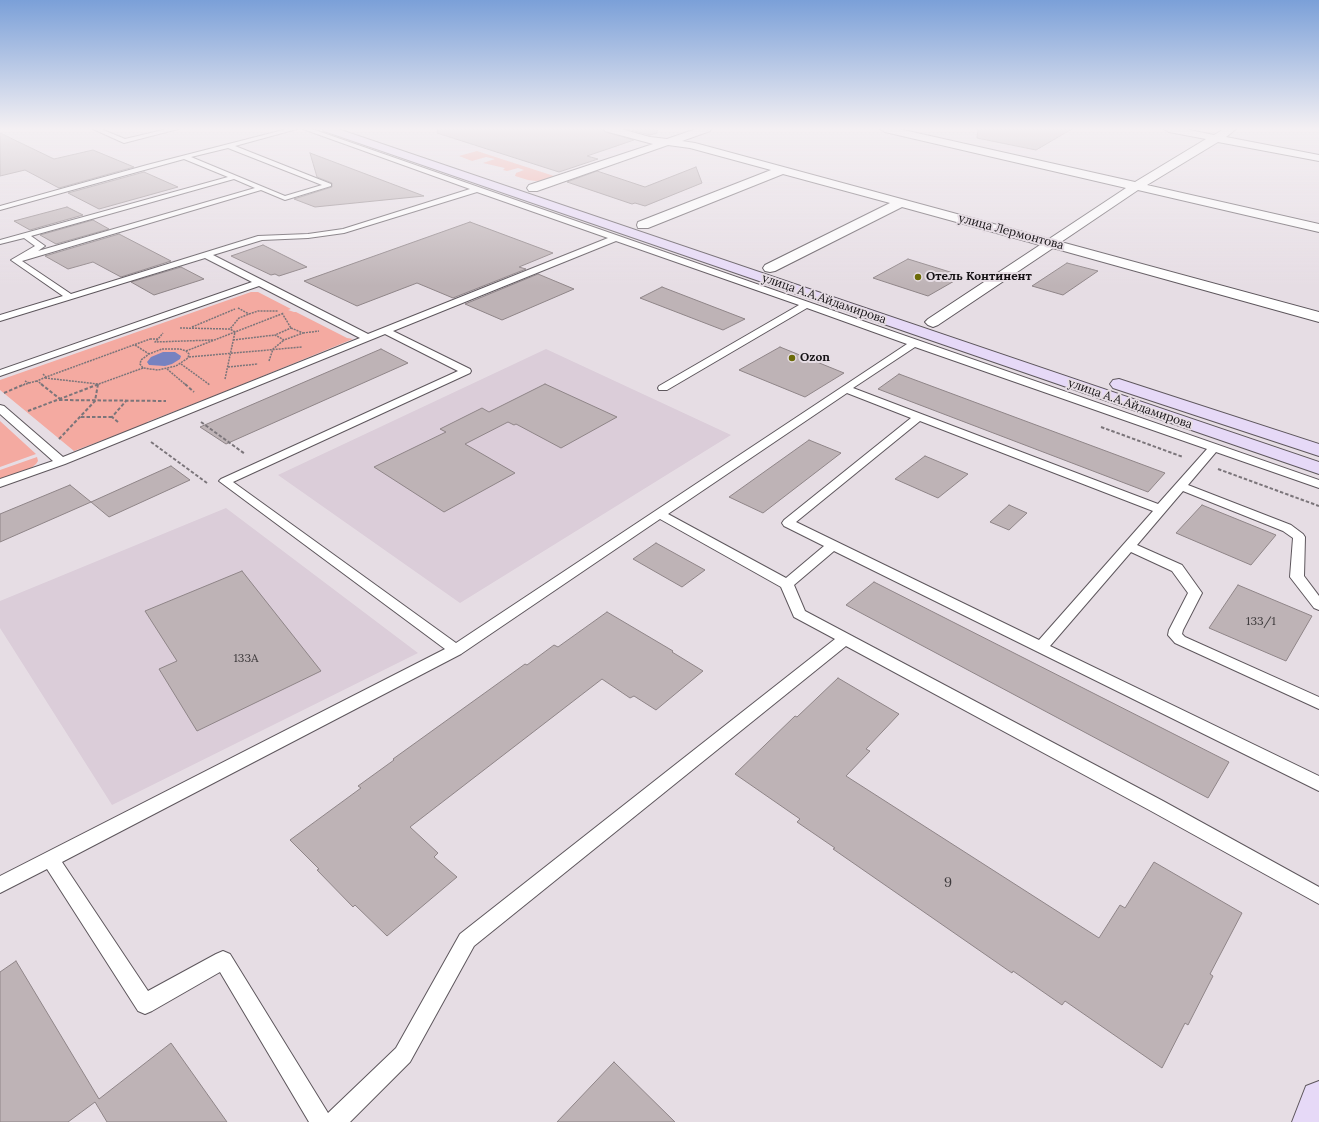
<!DOCTYPE html>
<html>
<head>
<meta charset="utf-8">
<style>
	body { margin:0 }
	canvas { display:block; background:#e6dde4 }
</style>
</head>
<body>
<canvas width="1319" height="1122"></canvas>
<script>
const context = document.querySelector('canvas').getContext('2d');
context.lineJoin = 'round';
function fillPath(path, color) { context.fillStyle = color; context.fill(path, 'evenodd'); }
const toPath = rows => new Path2D(rows.map(r => 'M' + r).join(''));
function stroke(path, color, width, dash) { context.strokeStyle = color; context.lineWidth = width; context.lineCap = dash ? 'butt' : 'round'; context.setLineDash(dash || []); context.stroke(path); }
function drawText(font, color, halo, rows, align = 'center') {
  context.font = font + ' Lora,serif'; context.lineWidth = 4; context.setLineDash([]); context.textBaseline = 'middle'; context.strokeStyle = halo; context.fillStyle = color; for (const [text, x, y, turn = 0] of rows) {
    context.save(); context.translate(x, y); context.rotate((+turn || 0) * Math.PI / 180); context.textAlign = isNaN(turn) ? turn : align; if (halo) context.strokeText(text, 0, 0); context.fillText(text, 0, 0); context.restore();
  }
}
const built = toPath([
	[546,349,731,435,460,603,278,475],
	[226,508,418,653,112,805,0,628,0,601]
]);
const green = toPath([
	[477,151,557,177,543,182,528,180,515,176,516,173,524,170,518,168,507,171,503,170,505,168,483,163,495,159,486,157,472,161,459,156],
	[251,292,258,292,291,309,288,310,294,312,296,312,347,338,353,339,219,394,147,422,148,423,74,451,0,390,0,380],
	[0,421,36,454,0,467],
	[37,457,38,461,36,464,31,468,0,479,0,470]
]);
const water = toPath([
	[163,352,175,352,181,356,180,359,172,364,165,366,149,365,147,362,151,357]
]);
const building = toPath([
	[438,129,603,129,605,132,634,140,587,156,598,159,559,172,437,133,438,129],
	[627,129,657,129,657,133,650,135,627,129],
	[978,129,1072,129,1036,150,977,138,978,129],
	[0,133,54,159,93,150,134,167,59,188,25,170,0,176,0,133],
	[310,153,371,176,424,196,315,207,294,199,332,187,332,183,317,177,310,153],
	[696,167,702,183,645,206,635,203,632,204,567,182,597,171,645,187,696,167],
	[144,172,178,187,99,209,68,193,144,172],
	[67,207,83,215,30,230,14,221,67,207],
	[93,220,109,229,56,244,40,235,93,220],
	[470,222,553,253,519,267,526,269,453,298,417,283,357,306,304,281,470,222],
	[119,234,171,261,121,277,93,262,68,269,45,256,119,234],
	[263,245,307,267,279,276,275,274,271,275,231,256,263,245],
	[908,259,963,276,928,296,873,278,908,259],
	[1067,263,1098,271,1063,295,1032,286,1067,263],
	[181,267,204,279,154,295,131,282,181,267],
	[538,274,574,289,502,320,465,304,538,274],
	[662,287,745,319,723,330,640,298,662,287],
	[780,347,844,373,805,397,739,370,780,347],
	[381,349,408,363,226,444,200,427,381,349],
	[899,374,1165,473,1148,492,878,389,899,374],
	[545,384,617,417,561,448,516,424,514,425,508,422,465,444,515,473,444,512,374,467,446,432,440,429,482,408,489,412,545,384],
	[809,440,841,453,763,513,729,497,809,440],
	[925,456,968,474,938,498,895,479,925,456],
	[171,466,190,480,109,517,91,502,171,466],
	[70,485,91,502,0,542,0,514,70,485],
	[1009,505,1027,513,1009,530,990,522,1009,505],
	[1202,505,1276,535,1251,565,1176,533,1202,505],
	[656,543,705,570,682,587,633,559,656,543],
	[242,571,321,671,197,731,159,669,177,661,145,611,242,571],
	[874,582,1229,762,1208,798,846,605,874,582],
	[1238,585,1312,616,1286,661,1209,628,1238,585],
	[607,612,673,651,672,652,703,671,656,710,634,696,630,698,602,679,410,827,438,853,434,857,457,877,387,936,355,905,353,907,317,870,319,869,290,840,361,788,358,786,394,760,393,759,525,664,527,665,554,645,558,647,607,612],
	[838,678,899,714,866,749,870,751,846,776,1099,938,1120,905,1125,908,1154,862,1242,913,1210,974,1213,976,1188,1025,1185,1023,1162,1068,1065,1001,1062,1005,1013,971,1012,973,833,849,835,848,797,822,800,819,735,774,795,716,797,717,838,678],
	[16,961,99,1099,171,1043,227,1122,107,1122,95,1102,68,1122,0,1122,0,972,16,961],
	[614,1062,675,1122,557,1122,614,1062]
]);
const pathFar1 = toPath([
	[238,308,249,314],
	[282,313,291,328],
	[192,327,235,309],
	[180,328,230,329,239,318,249,314,258,311,278,311],
	[291,328,303,333,284,340,275,335,291,328],
	[303,333,319,331],
	[150,339,158,339,163,333],
	[158,339,155,342,213,340],
	[233,340,275,335],
	[135,345,149,354],
	[162,349,180,349,186,351,189,354,188,358,176,366,158,370,143,368,140,364,141,360,149,354,162,349],
	[186,351,284,313],
	[189,357,302,347],
	[269,361,273,349,284,340],
	[181,364,210,385],
	[228,367,258,364],
	[167,369,186,385],
	[43,374,46,377,150,339],
	[45,378,98,384,98,385],
	[225,379,235,332,230,329],
	[29,383,37,381],
	[23,385,29,383,25,381],
	[43,385,37,381,46,377],
	[96,385,143,368]
]);
const path = toPath([
	[41,384,60,399],
	[185,384,194,392],
	[4,393,25,384],
	[59,400,166,401],
	[28,411,99,384],
	[81,417,112,417],
	[118,422,112,417,126,401],
	[201,422,245,454],
	[1101,427,1183,457],
	[59,439,95,401,98,384],
	[151,442,207,483],
	[1218,469,1319,506]
]);
const lane = toPath([
	[93,129,101,129,125,139,167,129,178,129,124,143,93,129],
	[287,129,297,129,235,146,331,184,331,186,285,200,261,190,22,261,71,294,258,236,308,234,343,229,470,189,303,129,312,129,1319,480,1319,488,1216,452,1188,485,1291,525,1303,534,1305,537,1304,576,1319,596,1319,610,1314,608,1290,577,1293,538,1283,531,1183,491,1137,545,1182,565,1202,593,1183,630,1182,634,1185,637,1319,697,1319,709,1175,643,1168,635,1169,630,1188,593,1172,571,1131,552,1050,646,1319,776,1319,791,834,551,794,585,805,611,1163,801,1319,887,1319,904,1151,811,846,646,474,946,410,1062,350,1122,309,1122,220,972,152,1011,145,1014,138,1011,47,869,0,893,0,876,445,649,219,481,221,479,458,371,385,334,65,464,0,487,0,479,53,461,0,414,0,405,4,406,63,457,360,338,259,286,0,376,0,370,252,282,205,258,0,321,0,315,63,296,11,260,35,246,24,238,0,244,0,240,228,177,184,159,0,210,0,206,147,165,287,129],
	[228,148,322,185,285,196,191,157,228,148],
	[234,179,255,188,38,251,45,246,31,236,234,179],
	[477,192,608,238,368,334,213,255,262,240,308,238,344,233,477,192],
	[616,241,799,305,659,386,658,388,659,390,667,390,807,308,907,344,456,643,233,482,470,373,471,371,470,369,393,331,616,241],
	[915,347,1207,449,1158,504,853,388,915,347],
	[847,393,911,418,784,520,782,523,784,526,824,546,786,578,668,514,847,393],
	[920,421,1153,511,1039,640,796,522,920,421],
	[660,519,781,587,794,617,835,639,460,934,396,1048,328,1113,230,954,223,951,216,954,148,991,62,862,461,654,660,519]
]);
const street = toPath([
	[604,129,621,129,650,137,667,139,696,129,711,129,710,131,682,141,695,143,1049,239,1126,188,885,132,880,129,899,129,1135,182,1206,139,1169,132,1164,129,1185,129,1214,135,1224,129,1236,129,1226,137,1319,155,1319,161,1218,142,1147,185,1319,224,1319,232,1138,190,1061,242,1319,312,1319,322,1053,248,938,325,933,327,928,325,925,322,928,319,1040,245,902,207,775,271,770,272,765,271,763,268,765,265,890,203,783,174,648,228,638,228,637,225,638,222,771,170,690,148,668,145,537,191,529,191,527,188,529,185,653,144,605,131,604,129]
]);
const secondary = toPath([
	[323,129,338,129,1319,462,1319,474,324,131,323,129],
	[1119,379,1319,444,1319,456,1113,388,1110,384,1113,380,1119,379],
	[1319,1081,1319,1122,1292,1122,1306,1086,1319,1081]
]);
const markers = [
	[918,277,4,"#6c6b09"],
	[792,358,4,"#6c6b09"]
];
const farStreetnames = [
	["улица Лермонтова",1011,232,15],
	["улица А.А.Айдамирова",824,299,19],
	["улица А.А.Айдамирова",1130,404,19]
];
const farPoinames = [
	["Отель Континент",926,277],
	["Ozon",800,358]
];
const numberNames = [
	["133/1",1261,622],
	["133А",246,659]
];
const nearNumbernames = [
	["9",948,883]
];
fillPath(built, '#dbcdd9');
fillPath(green, '#f4aaa1');
fillPath(water, '#7782c0');
fillPath(building, '#beb3b6');
stroke(building, '#8f8588', 1);
stroke(lane, '#5e575d', 2);
stroke(street, '#5e575d', 2);
stroke(secondary, '#5e575d', 2);
stroke(pathFar1, '#7b757a', 1.5, [2, 1]);
stroke(path, '#7b757a', 2, [3.5, 2]);
fillPath(lane, '#fff');
fillPath(street, '#fff');
fillPath(secondary, '#e6d9f7');
const sky = context.createLinearGradient(0, 0, 0, 286);
sky.addColorStop(0, '#7ba0d8');
sky.addColorStop(0.45, '#f4f0f3');
sky.addColorStop(1, '#f4f0f300');
context.fillStyle = sky;
context.fillRect(0, 0, 1319, 286);
for (const [x, y, r, color] of markers) { const dot = new Path2D(); dot.arc(x, y, r, 0, 2 * Math.PI); context.fillStyle = color; context.fill(dot); stroke(dot, '#e6dde4', 1.5); }
drawText('12px', '#141114', '#e6dde4', farStreetnames);
drawText('bold 12px', '#141114', '#e6dde4', farPoinames, 'left');
drawText('12px', '#3e3a3c', null, numberNames);
drawText('14px', '#3e3a3c', null, nearNumbernames);
</script>
</body>
</html>
